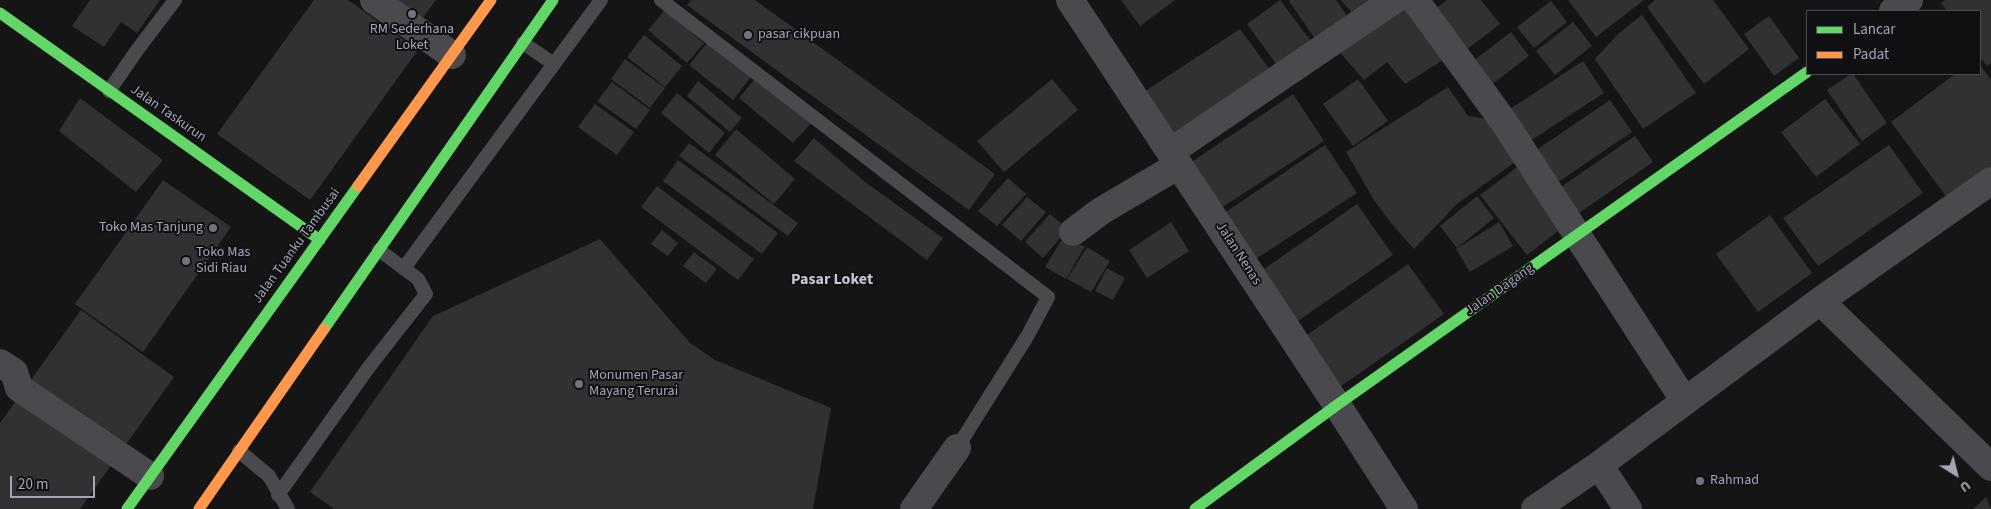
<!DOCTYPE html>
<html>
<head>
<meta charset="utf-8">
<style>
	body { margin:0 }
	#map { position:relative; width:1991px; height:509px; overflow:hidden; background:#151515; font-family:"Source Sans 3",sans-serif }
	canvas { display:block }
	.legend { position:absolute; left:1806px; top:10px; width:175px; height:65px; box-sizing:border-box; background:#100f11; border:1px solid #4c4b54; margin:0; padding:6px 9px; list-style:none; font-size:15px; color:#a5a5b8 }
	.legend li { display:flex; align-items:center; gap:10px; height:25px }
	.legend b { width:25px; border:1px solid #4c4b54 }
	.north { position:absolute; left:1931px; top:449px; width:50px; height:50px; -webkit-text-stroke:4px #100f11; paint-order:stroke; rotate:144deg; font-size:14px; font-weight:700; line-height:20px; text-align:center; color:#a5a5b8 }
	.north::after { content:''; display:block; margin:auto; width:18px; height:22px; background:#a5a5b8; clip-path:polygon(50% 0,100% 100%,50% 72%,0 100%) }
	.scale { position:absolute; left:10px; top:476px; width:85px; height:22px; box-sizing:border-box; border:2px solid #a5a5b8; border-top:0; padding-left:6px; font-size:15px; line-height:18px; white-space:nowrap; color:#a5a5b8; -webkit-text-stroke:4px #100f11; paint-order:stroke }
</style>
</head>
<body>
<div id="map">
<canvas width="1991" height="509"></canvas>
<ul class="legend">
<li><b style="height:6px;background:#63d668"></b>Lancar</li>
<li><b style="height:6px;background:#ff974d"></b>Padat</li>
</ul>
<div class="north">U</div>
<div class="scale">20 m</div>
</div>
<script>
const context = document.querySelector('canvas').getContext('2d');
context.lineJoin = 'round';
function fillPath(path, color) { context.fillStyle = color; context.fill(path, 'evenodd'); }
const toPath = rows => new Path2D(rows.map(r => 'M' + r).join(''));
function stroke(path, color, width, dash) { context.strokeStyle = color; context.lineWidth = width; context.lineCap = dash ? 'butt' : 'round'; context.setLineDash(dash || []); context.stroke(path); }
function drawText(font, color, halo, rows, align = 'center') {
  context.font = font + ' "Source Sans 3",sans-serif'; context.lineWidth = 4; context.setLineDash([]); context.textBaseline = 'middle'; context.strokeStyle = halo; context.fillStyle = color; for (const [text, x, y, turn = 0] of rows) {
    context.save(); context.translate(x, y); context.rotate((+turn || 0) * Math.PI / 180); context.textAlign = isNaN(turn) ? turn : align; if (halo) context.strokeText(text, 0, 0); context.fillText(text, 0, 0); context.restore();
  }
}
const building = toPath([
	[90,0,160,0,137,33,121,22,104,47,72,26],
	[314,0,348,0,418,50,310,200,217,134],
	[378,0,436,0,416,27],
	[691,0,755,0,995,174,969,210,687,5],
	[1121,0,1175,0,1140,26],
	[1280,0,1313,44,1279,68,1247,24],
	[1290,0,1336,0,1350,20,1318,43,1289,1],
	[1341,0,1382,0,1357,19],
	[1447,0,1481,0,1500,24,1466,50,1435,9],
	[1568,0,1644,0,1596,37],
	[1655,0,1713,0,1749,49,1704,84,1647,7],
	[1945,0,1991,0,1991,63,1987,66,1980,57,1980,11,1947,11,1941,3],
	[1551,1,1567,22,1534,48,1517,27],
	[1408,5,1443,60,1405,84,1387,62,1364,80,1337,49],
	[665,10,704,43,687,63,648,30],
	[1642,15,1696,93,1643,129,1595,59,1618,34],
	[1769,16,1799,58,1774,76,1744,34],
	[1573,22,1592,46,1555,75,1536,51],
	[1240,29,1273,74,1173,145,1142,93],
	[1511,32,1529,56,1487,88,1469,64],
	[644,35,682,66,665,87,627,57],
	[708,42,751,77,733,100,689,65],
	[625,59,665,88,650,108,611,79],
	[1583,61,1604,93,1527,143,1507,111],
	[1980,65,1991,80,1991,167,1948,199,1891,122,1955,74,1980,74],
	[1851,74,1853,74,1887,123,1862,141,1827,90],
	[758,75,813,121,793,143,739,98],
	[1052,79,1078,110,1004,172,977,141],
	[1358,79,1388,121,1353,146,1323,104],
	[698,81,742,118,730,132,687,96],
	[612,82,650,110,636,129,597,101],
	[1448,87,1468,116,1493,120,1518,160,1457,204,1414,249,1391,223,1374,200,1346,152],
	[677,93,725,133,709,153,661,113],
	[1293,94,1324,141,1218,210,1187,165],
	[80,98,163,160,136,192,59,131],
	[1825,99,1860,144,1816,177,1781,132],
	[1610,100,1632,132,1551,187,1529,155],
	[595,104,634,132,617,155,578,127],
	[736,129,795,179,774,204,715,155],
	[1635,136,1653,162,1573,217,1555,191],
	[814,138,865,182,943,238,927,260,794,161],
	[689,143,798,223,788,236,679,156],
	[1325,145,1357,193,1251,262,1220,216],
	[1889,145,1923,193,1818,266,1783,218],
	[678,160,778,233,762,254,663,181],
	[1520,165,1566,225,1527,255,1480,195],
	[1008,178,1026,194,997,226,978,211],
	[163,180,231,227,143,352,75,304],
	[657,186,754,259,738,280,641,207],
	[1477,196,1494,218,1457,248,1440,226],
	[1027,197,1046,212,1021,241,1002,225],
	[1357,204,1393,255,1292,325,1257,274],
	[1050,214,1068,229,1043,258,1025,242],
	[1770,215,1812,273,1758,312,1716,254],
	[1171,222,1189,251,1147,278,1129,250],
	[1499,222,1513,246,1470,272,1456,249],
	[662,230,678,243,668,256,651,244],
	[600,239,690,343,715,360,831,408,813,509,334,509,310,492,433,316],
	[1061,241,1085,246,1066,279,1045,267],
	[1087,247,1110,261,1091,292,1067,279],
	[694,252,717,269,706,283,683,266],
	[1408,264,1444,314,1337,389,1301,339],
	[1107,268,1125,278,1113,300,1095,291],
	[81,310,174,377,80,509,0,509,0,423],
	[1986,497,1991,509,1973,509]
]);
const lane = toPath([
	[661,0,1048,297,1028,335,957,448],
	[523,43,554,64],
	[109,91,135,53,175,0],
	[404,268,601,0],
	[239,451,269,476,288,509],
	[278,495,369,367,426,294,418,279,379,250]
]);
const street = toPath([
	[374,0,452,55],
	[1070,0,1337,405,1404,509],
	[1415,0,1504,122,1684,400],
	[1893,11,1909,0],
	[1170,152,1394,0],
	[1073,232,1101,211,1179,165],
	[1820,301,1991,467],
	[0,363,14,372,19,388,150,476],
	[1599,465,1628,509],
	[914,509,957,448],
	[1535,509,1599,465,1820,301,1991,181]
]);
const fast = toPath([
	[0,13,320,240],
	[324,329,553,0],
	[127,509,358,186],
	[1195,509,1337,405,1807,72]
]);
const slow = toPath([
	[358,186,491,0],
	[199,509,324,329]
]);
const markers = [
	[412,14,5,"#73737f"],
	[748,35,5,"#73737f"],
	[213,228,5,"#73737f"],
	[186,261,5,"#73737f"],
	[579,384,5,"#73737f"],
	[1700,481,5,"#73737f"]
];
const poiNames = [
	["RM Sederhana",412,30,"center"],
	["Loket",412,46,"center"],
	["pasar cikpuan",758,35],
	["Toko Mas Tanjung",203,228,"right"],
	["Toko Mas",196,253],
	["Sidi Riau",196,269],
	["Monumen Pasar",589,376],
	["Mayang Terurai",589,392],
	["Rahmad",1710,481]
];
const streetNames = [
	["Jalan Taskurun",168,114,35],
	["Jalan Tuanku Tambusai",297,246,-54],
	["Jalan Nenas",1238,254,57],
	["Jalan Dagang",1500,290,-35]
];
const quarterNames = [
	["Pasar Loket",832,280]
];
fillPath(building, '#313134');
stroke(lane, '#49494e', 14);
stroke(street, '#49494e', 28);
stroke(fast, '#63d668', 11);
stroke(slow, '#ff974d', 11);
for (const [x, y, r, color] of markers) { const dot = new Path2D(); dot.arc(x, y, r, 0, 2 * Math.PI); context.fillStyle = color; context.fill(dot); stroke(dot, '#100f11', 2); }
drawText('14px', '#a5a5b8', '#100f11', poiNames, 'left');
drawText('14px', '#a5a5b8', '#100f11', streetNames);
drawText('bold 16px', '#c7c6d3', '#100f11', quarterNames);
</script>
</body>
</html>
